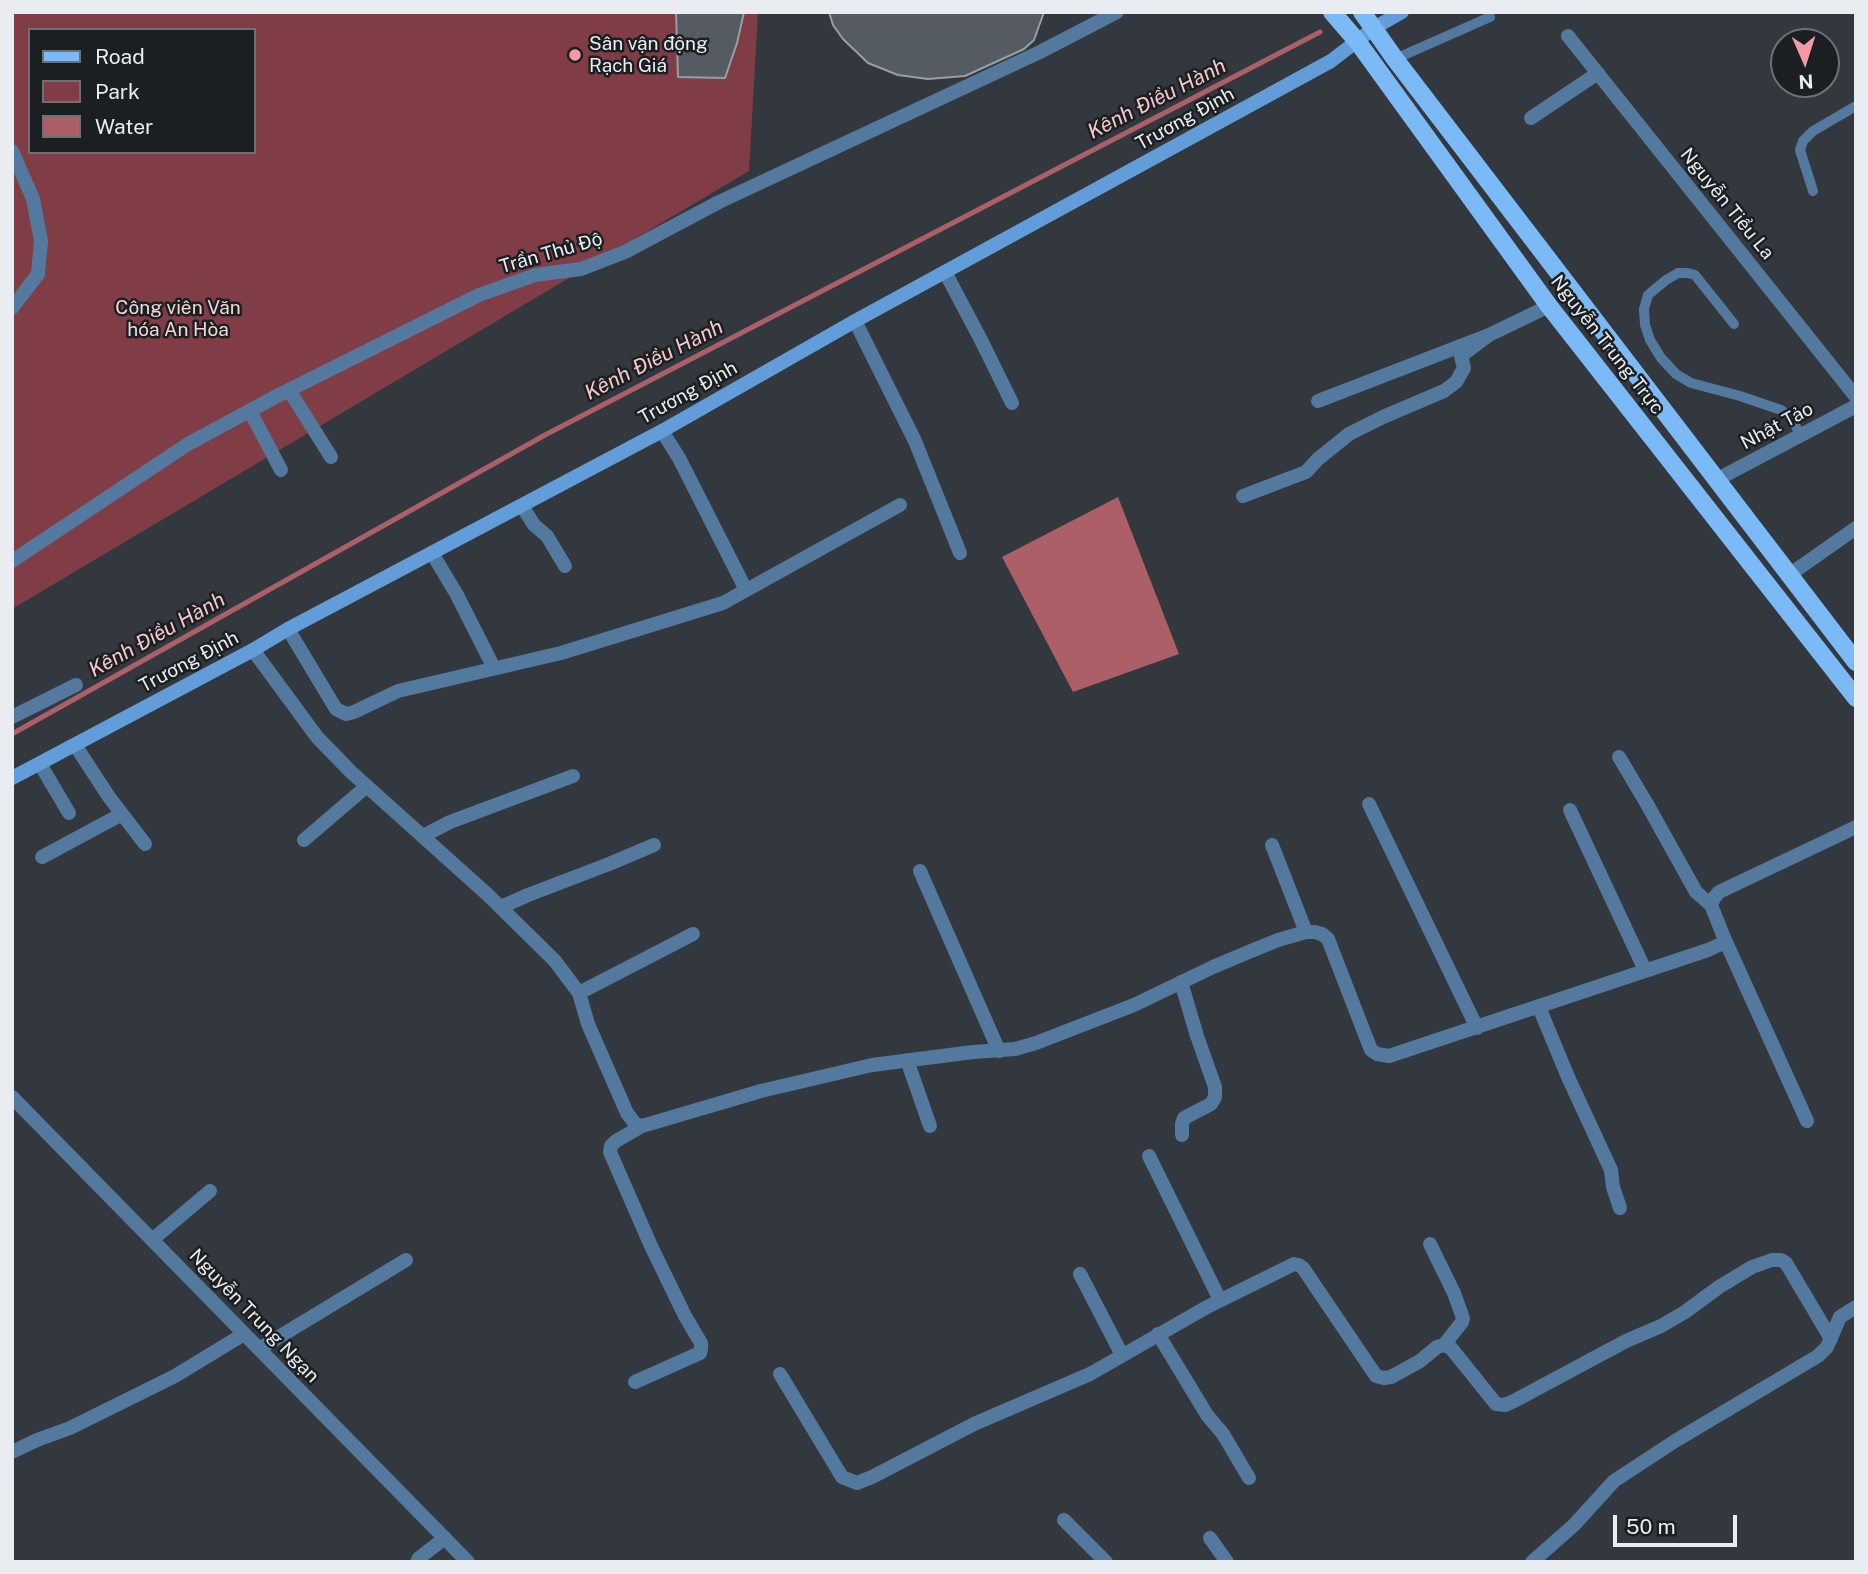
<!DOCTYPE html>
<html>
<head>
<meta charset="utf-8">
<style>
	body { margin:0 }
	#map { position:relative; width:1868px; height:1574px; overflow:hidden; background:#32383e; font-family:"Public Sans",sans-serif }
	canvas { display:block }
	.frame { position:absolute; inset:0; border:14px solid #e9edf1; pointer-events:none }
	.legend { position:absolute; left:28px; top:28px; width:228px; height:126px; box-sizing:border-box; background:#1c1f21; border:2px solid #6e7174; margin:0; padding:9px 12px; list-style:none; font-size:21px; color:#e9edf1 }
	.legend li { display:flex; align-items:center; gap:14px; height:35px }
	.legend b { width:35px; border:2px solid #6e7174 }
	.north { position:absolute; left:1770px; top:28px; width:70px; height:70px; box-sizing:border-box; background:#1c1f21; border:2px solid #6e7174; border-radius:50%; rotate:177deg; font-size:19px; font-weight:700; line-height:28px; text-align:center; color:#e9edf1 }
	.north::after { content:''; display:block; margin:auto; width:24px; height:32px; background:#f49aa4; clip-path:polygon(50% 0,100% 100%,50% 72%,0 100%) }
	.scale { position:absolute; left:1613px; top:1515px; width:124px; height:32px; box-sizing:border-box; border:4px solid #e9edf1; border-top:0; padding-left:9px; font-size:21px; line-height:24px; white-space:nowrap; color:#e9edf1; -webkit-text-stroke:5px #1c1f21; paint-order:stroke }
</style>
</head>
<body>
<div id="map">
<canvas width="1868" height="1574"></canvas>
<div class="frame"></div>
<ul class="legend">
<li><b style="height:9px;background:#7cb9f7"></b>Road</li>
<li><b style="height:19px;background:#803d46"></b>Park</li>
<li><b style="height:19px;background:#ad5f68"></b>Water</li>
</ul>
<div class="north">N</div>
<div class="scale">50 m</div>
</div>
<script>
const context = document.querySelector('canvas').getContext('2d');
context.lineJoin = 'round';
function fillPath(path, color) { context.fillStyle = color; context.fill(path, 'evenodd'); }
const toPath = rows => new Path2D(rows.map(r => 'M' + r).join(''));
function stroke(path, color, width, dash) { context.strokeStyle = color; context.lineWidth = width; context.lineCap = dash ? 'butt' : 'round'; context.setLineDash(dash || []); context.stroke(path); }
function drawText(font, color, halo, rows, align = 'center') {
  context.font = font + ' "Public Sans",sans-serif'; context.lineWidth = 5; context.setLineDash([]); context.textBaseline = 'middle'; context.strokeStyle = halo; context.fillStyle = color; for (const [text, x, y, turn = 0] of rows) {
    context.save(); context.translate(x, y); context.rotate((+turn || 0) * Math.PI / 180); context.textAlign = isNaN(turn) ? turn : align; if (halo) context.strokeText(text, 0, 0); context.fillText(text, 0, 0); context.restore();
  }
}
const green = toPath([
	[12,12,758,12,749,171,12,609],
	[30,30,254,30,254,152,30,152]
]);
const water = toPath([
	[1118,497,1179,654,1073,692,1002,557]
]);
const stream = toPath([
	[12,734,545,435,1320,32]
]);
const building = toPath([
	[676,12,744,12,737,43,725,78,678,77,676,12],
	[829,12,1044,12,1034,40,1024,49,965,76,928,79,898,75,868,63,843,39,833,25,829,12]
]);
const lane = toPath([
	[1395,59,1490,17],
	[1813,191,1800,150,1803,141,1813,131,1856,106],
	[1734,324,1695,275,1688,273,1678,273,1666,280,1648,295,1644,309,1645,325,1650,340,1661,358,1676,374,1691,383,1740,396,1781,410,1790,417,1801,435]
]);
const street = toPath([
	[1568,36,1856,397],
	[1531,118,1598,73],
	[12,151,33,199,41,241,38,274,12,308],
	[945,272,981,340,1012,403],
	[855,321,915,441,960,553],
	[289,390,331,457],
	[1318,401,1489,335,1549,306],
	[250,411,281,470],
	[662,431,679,458,746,590],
	[1716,480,1856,406],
	[1243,496,1306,472,1318,459,1349,434,1383,417,1444,391,1456,382,1464,368,1461,356,1489,335],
	[522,506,534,525,547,536,565,566],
	[432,553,457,595,494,668],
	[12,561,188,444,277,396,479,295,535,275,581,269,625,252,719,202,1040,52,1117,12],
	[1789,575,1856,528],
	[288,629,336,709,346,714,354,712,398,691,561,653,723,603,900,505],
	[253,650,317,737,351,772,488,895,555,961,579,993,588,1024,627,1113,636,1125,642,1126,761,1091,872,1065,973,1052,1015,1049,1036,1043,1134,1005,1213,967,1251,951,1278,940,1306,932,1315,932,1322,934,1328,939,1371,1050,1377,1054,1389,1056,1708,950,1721,944,1725,940,1711,905,1714,898,1719,892,1856,827],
	[12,717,76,685],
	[75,745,109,797,145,844],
	[1619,757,1647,804,1696,892,1711,905],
	[40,764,69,813],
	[1369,804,1477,1028],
	[1570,810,1645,970],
	[423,836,450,822,573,776],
	[304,840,367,786],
	[1272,845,1306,932],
	[42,857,122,814],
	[920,871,999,1051],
	[501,907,528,895,609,864,654,845],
	[1725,940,1807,1121],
	[1181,982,1197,1036,1215,1087,1215,1097,1211,1104,1184,1118,1182,1124,1182,1135],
	[579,993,693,934],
	[1539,1007,1568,1077,1611,1170,1613,1187,1620,1208],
	[907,1060,930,1126],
	[12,1097,468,1562],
	[1149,1156,1220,1300],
	[152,1240,210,1191],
	[1430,1244,1454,1293,1463,1318,1462,1322,1444,1345],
	[1080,1274,1122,1355],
	[1158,1334,1207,1415,1223,1434,1249,1478],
	[259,1349,406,1260],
	[780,1374,842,1477,857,1483,872,1477,974,1424,1090,1374,1207,1307,1294,1264,1299,1265,1303,1268,1376,1376,1384,1378,1391,1377,1420,1361,1437,1347,1444,1345,1451,1348,1496,1404,1505,1405,1514,1401,1626,1341,1661,1326,1685,1312,1719,1287,1752,1267,1772,1260,1781,1260,1786,1263,1831,1339],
	[635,1382,700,1353,701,1349,701,1343,685,1316,651,1246,610,1152,611,1146,616,1141,642,1126],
	[12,1452,37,1440,70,1428,175,1376,244,1334],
	[1064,1520,1106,1562],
	[1210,1538,1227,1562],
	[417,1562,419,1558,445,1538],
	[1532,1562,1574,1525,1614,1481,1675,1441,1818,1356,1827,1347,1840,1317,1856,1307]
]);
const secondary = toPath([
	[12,778,253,650,288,629,662,431,855,321,1331,61,1374,28,1402,12]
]);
const primary = toPath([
	[1332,12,1357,41,1549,306,1856,698],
	[1362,12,1395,59,1856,662]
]);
const markers = [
	[575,55,7,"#f49aa4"]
];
const poiNames = [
	["Sân vận động",589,44],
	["Rạch Giá",589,66]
];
const streetNames = [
	["Trương Định",1185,119,-29],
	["Nguyễn Tiểu La",1727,204,51],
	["Trần Thủ Độ",551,253,-16],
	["Nguyễn Trung Trực",1607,345,52],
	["Trương Định",688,393,-29],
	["Nhật Tảo",1777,426,-28],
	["Trương Định",189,662,-28],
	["Nguyễn Trung Ngạn",254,1316,46]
];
const parkNames = [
	["Công viên Văn",178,308],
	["hóa An Hòa",178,330]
];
const waterNames = [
	["Kênh Điều Hành",1157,99,-27],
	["Kênh Điều Hành",654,360,-27],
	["Kênh Điều Hành",157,635,-29]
];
fillPath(green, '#803d46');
fillPath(water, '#ad5f68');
stroke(stream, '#ad5f68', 5);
fillPath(building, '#555b62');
stroke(building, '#979ea5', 2);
stroke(lane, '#54799f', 10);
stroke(street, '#54799f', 14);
stroke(secondary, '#629dda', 14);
stroke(primary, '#7cb9f7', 18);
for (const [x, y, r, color] of markers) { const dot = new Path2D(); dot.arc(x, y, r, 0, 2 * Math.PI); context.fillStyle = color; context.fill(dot); stroke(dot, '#1c1f21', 2.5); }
drawText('19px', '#e9edf1', '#1c1f21', poiNames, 'left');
drawText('19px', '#e9edf1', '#1c1f21', streetNames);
drawText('19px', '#f0d8da', '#1c1f21', parkNames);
drawText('italic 21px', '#f6c8cb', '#1c1f21', waterNames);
</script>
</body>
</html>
